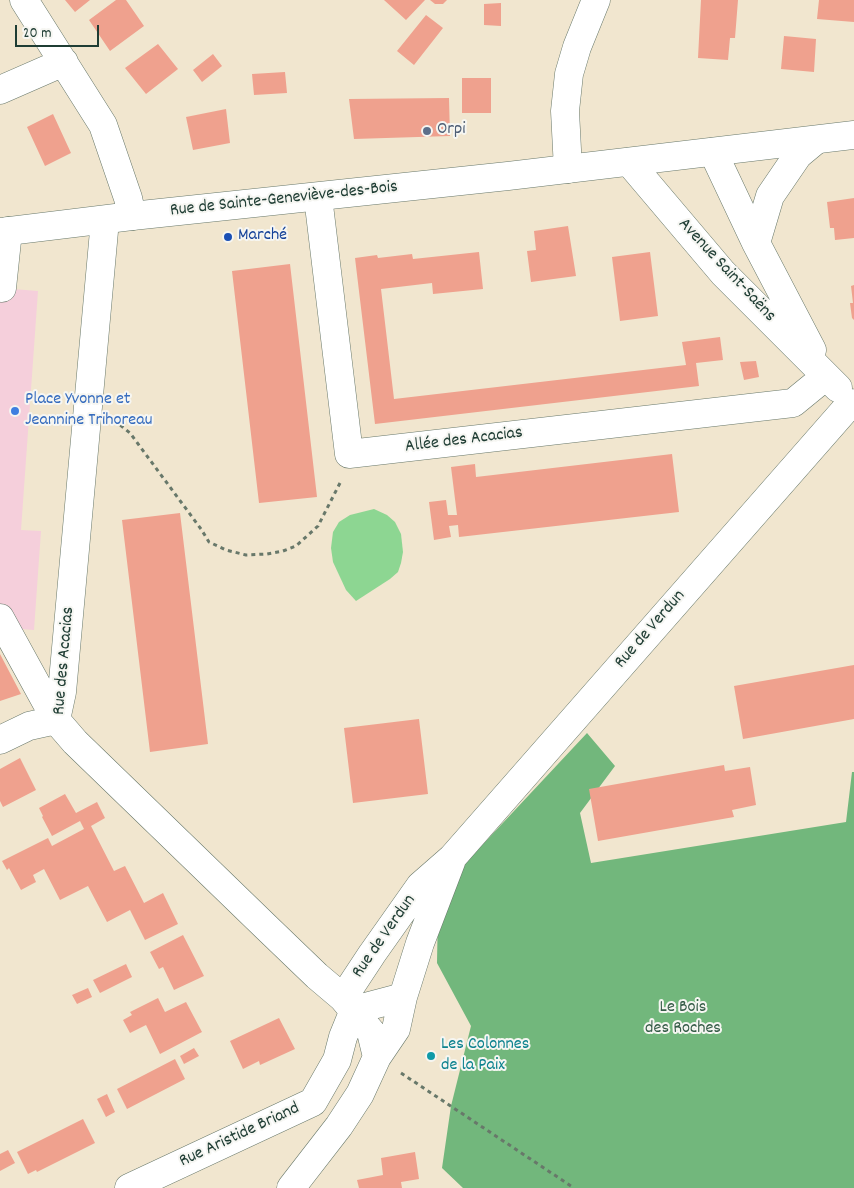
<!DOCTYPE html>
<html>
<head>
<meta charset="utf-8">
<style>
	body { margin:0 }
	#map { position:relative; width:854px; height:1188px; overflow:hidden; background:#f1e6cf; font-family:Dekko,sans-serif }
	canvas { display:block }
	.scale { position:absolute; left:15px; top:25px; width:84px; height:22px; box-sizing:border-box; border:2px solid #1f3d34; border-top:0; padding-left:6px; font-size:15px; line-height:18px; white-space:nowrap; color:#1f3d34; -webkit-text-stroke:4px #f6f6f2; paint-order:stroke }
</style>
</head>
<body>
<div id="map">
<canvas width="854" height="1188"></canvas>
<div class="scale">20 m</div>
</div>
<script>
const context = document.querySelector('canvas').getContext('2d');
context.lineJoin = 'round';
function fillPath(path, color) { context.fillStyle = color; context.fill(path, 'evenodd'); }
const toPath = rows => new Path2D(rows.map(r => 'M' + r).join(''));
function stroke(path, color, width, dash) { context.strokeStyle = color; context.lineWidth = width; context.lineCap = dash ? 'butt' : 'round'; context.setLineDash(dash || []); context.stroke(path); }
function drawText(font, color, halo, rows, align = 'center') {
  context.font = font + ' Dekko,sans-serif'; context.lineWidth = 4; context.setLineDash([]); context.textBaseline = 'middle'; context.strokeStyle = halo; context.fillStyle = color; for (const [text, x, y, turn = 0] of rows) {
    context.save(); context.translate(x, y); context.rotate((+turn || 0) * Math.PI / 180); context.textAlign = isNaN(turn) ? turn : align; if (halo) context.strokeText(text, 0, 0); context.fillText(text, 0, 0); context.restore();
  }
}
const built = toPath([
	[0,288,38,291,21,530,41,531,34,630,8,628,0,614]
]);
const green = toPath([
	[374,509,387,515,395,522,401,534,403,552,401,563,398,572,390,579,356,601,346,590,333,562,331,548,333,532,339,522,350,515]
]);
const forest = toPath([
	[587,733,615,766,580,813,591,863,846,822,852,772,854,772,854,1188,463,1188,442,1168,451,1106,471,1026,437,963,438,907,456,873]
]);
const building = toPath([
	[65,0,90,0,75,12],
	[116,0,126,0,144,26,110,51,89,20],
	[384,0,425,0,406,20],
	[430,0,447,0,443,4,435,4],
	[701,0,738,0,735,38,730,38,728,60,698,58],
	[819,0,854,0,854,22,817,19],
	[501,3,501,26,484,25,484,4],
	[426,15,443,28,414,65,397,51],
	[784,36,816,39,814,72,781,69],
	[158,44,178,69,146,94,125,68],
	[213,54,222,66,202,82,193,70],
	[285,72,287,93,254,95,252,74],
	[462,78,491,78,491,113,462,113],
	[449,98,450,136,354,139,349,99],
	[226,109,230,143,193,150,186,117],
	[53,114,71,153,45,166,27,127],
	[854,198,854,238,835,240,834,228,830,228,827,202],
	[568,226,576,276,531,282,527,251,536,250,534,231],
	[479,252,483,289,433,294,432,283,381,289,394,399,686,365,682,342,720,337,723,360,696,363,699,386,375,424,355,258,377,255,378,258,412,254,413,259],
	[650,252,658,316,620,321,612,257],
	[290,264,317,497,259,503,232,271],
	[854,285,854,303,853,303,851,286],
	[850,303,854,303,854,320,852,318],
	[756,361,759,377,744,380,740,362],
	[672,454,679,512,459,537,458,525,449,526,451,537,434,540,429,502,446,500,448,515,457,515,451,467,475,464,476,477],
	[180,513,208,744,150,752,122,520],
	[0,654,21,694,0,701],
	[854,665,854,719,743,739,734,686],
	[419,719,428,794,353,803,344,728],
	[20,758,36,790,3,807,0,801,0,769],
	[724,765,725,771,750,767,756,805,732,810,734,817,598,841,589,789],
	[65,794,76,813,97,802,105,818,91,826,114,871,125,866,144,903,163,893,178,924,145,940,130,910,107,922,88,886,60,900,44,869,33,875,36,882,21,890,9,868,7,870,2,861,48,838,52,846,84,829,80,821,52,836,42,817,43,816,39,808],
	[183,935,204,976,174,990,163,967,159,969,150,952],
	[126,964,132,977,100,993,93,980],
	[88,988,92,997,77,1004,72,995],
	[158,998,165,1012,186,1002,202,1032,160,1054,146,1025,130,1033,123,1020,132,1015,130,1012],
	[279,1018,295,1049,260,1065,259,1061,243,1069,230,1041],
	[194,1048,199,1056,184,1064,180,1056],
	[175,1059,185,1079,127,1109,117,1089],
	[107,1094,115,1112,106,1117,97,1099],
	[83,1119,95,1143,37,1172,36,1170,28,1174,17,1152],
	[8,1150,15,1163,0,1171,0,1154],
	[415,1152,419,1179,401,1182,402,1188,359,1188,357,1180,383,1175,381,1158]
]);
const path = toPath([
	[114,420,130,433,201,529,209,542,226,550,246,555,267,554,283,551,296,546,318,526,341,481],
	[401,1073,574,1188]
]);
const minor = toPath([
	[24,0,103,125,128,198,132,216],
	[0,90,64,62],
	[713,152,756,243,812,350],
	[629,162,723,273,838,388],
	[568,169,565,111,569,74,577,47,596,0],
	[318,197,349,454,793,403,826,376],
	[105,220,62,692,56,720,75,742,265,926,317,976,343,998,371,1032,377,1057,360,1094,339,1126,291,1188],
	[756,243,770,196,798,155,816,140],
	[2,288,8,231],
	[0,618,56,720,29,726,0,740],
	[343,998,372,954,420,886,452,858,851,403],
	[354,1010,403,997,420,943,451,862],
	[377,1057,396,1029,403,997],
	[129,1188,313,1102,337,1060,343,1037,354,1010]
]);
const major = toPath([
	[0,232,132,216,508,176,854,135]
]);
const markers = [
	[427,131,5,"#5c6f8a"],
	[228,237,5,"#1a4fb4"],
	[15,411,5,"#3f7fe0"],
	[431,1056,5,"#0f9aa8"]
];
const serviceNames = [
	["Orpi",437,131]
];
const streetNames = [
	["Rue de Sainte-Geneviève-des-Bois",284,200,-6],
	["Avenue Saint-Saëns",726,271,47],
	["Allée des Acacias",464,441,-7],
	["Rue de Verdun",651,630,-49],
	["Rue des Acacias",65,661,-85],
	["Rue de Verdun",385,937,-55],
	["Rue Aristide Briand",240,1136,-25]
];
const transitNames = [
	["Marché",238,237]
];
const shopNames = [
	["Place Yvonne et",25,401],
	["Jeannine Trihoreau",25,422]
];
const parkNames = [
	["Le Bois",683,1009],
	["des Roches",683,1030]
];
const cultureNames = [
	["Les Colonnes",441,1046],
	["de la Paix",441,1067]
];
fillPath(built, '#f5cfdb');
fillPath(green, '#8dd692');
fillPath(forest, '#72b77c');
fillPath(building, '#efa18e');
stroke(minor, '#68786a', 29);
stroke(major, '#68786a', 29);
stroke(path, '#68786a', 3, [4, 4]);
stroke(minor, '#fff', 28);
stroke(major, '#fff', 28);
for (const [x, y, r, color] of markers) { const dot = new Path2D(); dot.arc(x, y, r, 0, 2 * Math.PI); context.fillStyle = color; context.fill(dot); stroke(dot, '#f6f6f2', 2); }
drawText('18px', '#4e5e75', '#f6f6f2', serviceNames, 'left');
drawText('18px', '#1f3d34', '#f6f6f2', streetNames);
drawText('18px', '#164399', '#f6f6f2', transitNames, 'left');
drawText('18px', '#366cbe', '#f6f6f2', shopNames, 'left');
drawText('18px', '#355c47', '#f6f6f2', parkNames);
drawText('18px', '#0d838f', '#f6f6f2', cultureNames, 'left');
</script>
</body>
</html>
